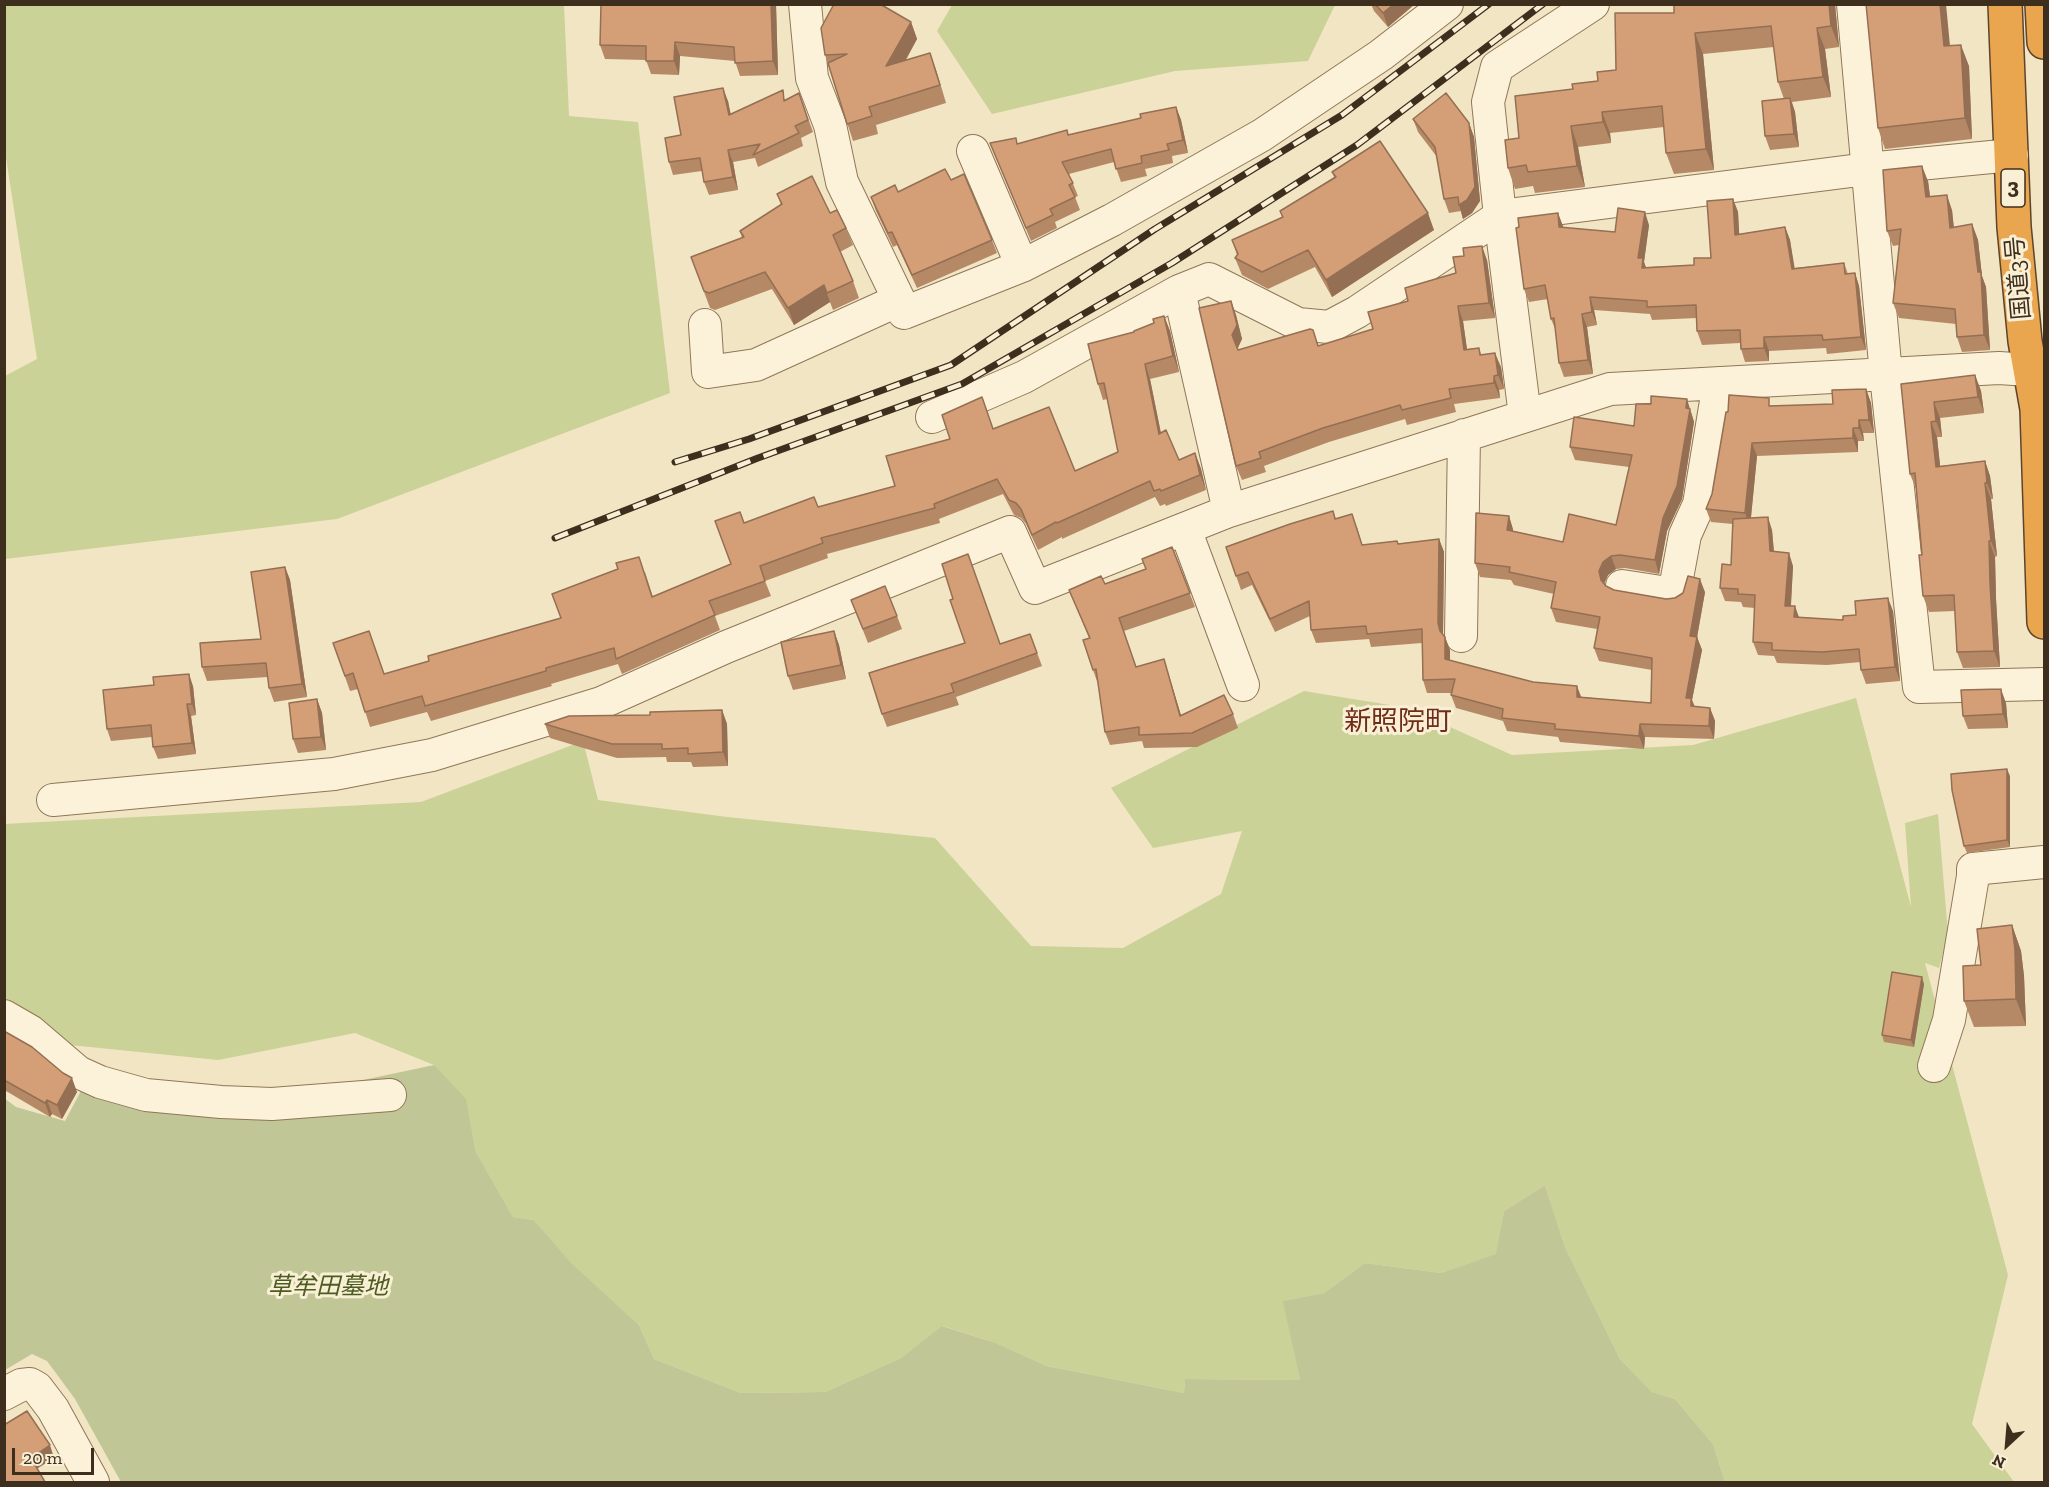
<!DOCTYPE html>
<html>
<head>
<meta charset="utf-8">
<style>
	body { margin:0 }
	#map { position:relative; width:2049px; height:1487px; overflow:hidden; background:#f2e5c4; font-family:"Zilla Slab",serif }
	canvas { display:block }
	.frame { position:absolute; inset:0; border:6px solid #3e2e1e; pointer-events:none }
	.north { position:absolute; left:1977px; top:1415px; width:60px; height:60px; -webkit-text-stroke:4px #f9efd5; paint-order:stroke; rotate:206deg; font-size:16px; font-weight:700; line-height:24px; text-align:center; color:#3e2e1e }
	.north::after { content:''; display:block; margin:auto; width:21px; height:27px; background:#3e2e1e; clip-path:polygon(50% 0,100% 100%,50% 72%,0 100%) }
	.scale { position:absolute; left:12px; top:1448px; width:82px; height:27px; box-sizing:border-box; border:3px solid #3e2e1e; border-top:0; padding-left:8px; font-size:18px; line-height:21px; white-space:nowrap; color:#3e2e1e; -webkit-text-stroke:4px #f9efd5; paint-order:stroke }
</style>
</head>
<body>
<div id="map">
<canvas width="2049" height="1487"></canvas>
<div class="frame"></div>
<div class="north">N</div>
<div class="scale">20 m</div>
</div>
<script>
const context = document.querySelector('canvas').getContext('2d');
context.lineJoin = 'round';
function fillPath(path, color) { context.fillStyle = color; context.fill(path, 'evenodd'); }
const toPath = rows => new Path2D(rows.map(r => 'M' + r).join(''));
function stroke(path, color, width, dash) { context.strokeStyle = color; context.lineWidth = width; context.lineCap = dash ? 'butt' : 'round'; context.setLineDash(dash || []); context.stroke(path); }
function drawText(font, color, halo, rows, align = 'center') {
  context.font = font + ' "Zilla Slab","Noto Sans JP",serif'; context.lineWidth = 6; context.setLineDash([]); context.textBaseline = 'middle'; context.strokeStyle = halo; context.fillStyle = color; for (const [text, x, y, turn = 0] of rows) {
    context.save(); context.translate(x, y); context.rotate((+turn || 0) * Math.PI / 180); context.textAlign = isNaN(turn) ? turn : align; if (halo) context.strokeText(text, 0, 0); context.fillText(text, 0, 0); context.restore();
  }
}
const green = toPath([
	[5,4,564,5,569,116,638,122,670,393,337,519,5,559,5,376,37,359,5,151],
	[952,5,952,4,1335,5,1308,61,1175,71,992,114,937,31],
	[1304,691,1408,708,1512,755,1693,745,1856,698,1911,907,1905,823,1938,814,1948,934,1939,968,1925,963,2008,1275,1972,1424,2014,1482,1725,1482,1713,1444,1675,1399,1652,1392,1620,1359,1565,1247,1545,1185,1504,1211,1497,1254,1441,1273,1365,1263,1324,1293,1284,1301,1300,1380,1185,1379,1184,1393,1047,1366,996,1343,943,1326,901,1358,825,1392,741,1393,654,1359,639,1325,570,1263,534,1220,513,1217,475,1150,434,1065,355,1033,218,1060,70,1045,5,1004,4,824,421,802,583,741,598,800,727,817,935,838,1031,946,1123,948,1221,894,1242,831,1153,848,1111,788]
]);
const cemetery = toPath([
	[434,1065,466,1099,475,1150,513,1217,534,1220,571,1263,639,1325,654,1359,741,1393,825,1392,901,1358,942,1326,996,1343,1047,1366,1184,1393,1185,1379,1300,1380,1283,1301,1324,1293,1365,1263,1441,1273,1496,1254,1504,1211,1545,1185,1565,1247,1620,1359,1652,1392,1675,1399,1713,1444,1725,1482,121,1482,75,1399,47,1361,32,1354,5,1370,4,1098,16,1107,65,1121,82,1089,212,1112]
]);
const minor = toPath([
	[805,4,812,78,830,125,842,182,899,300],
	[1853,4,1886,375,1919,687,2044,684],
	[973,151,1022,266],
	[1179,291,1229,511],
	[705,325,708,372,756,365,899,300,904,313,1022,266,1112,220,1262,135,1381,55,1447,4],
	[1525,416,1500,216,1488,102,1497,67,1593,4],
	[932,417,1024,377,1179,291,1209,279,1298,324,1329,327,1357,312,1500,216,1867,169,2012,155],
	[1185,529,1243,685],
	[1622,586,1674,594,1685,535,1699,504,1719,383],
	[1461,636,1464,435],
	[53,800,334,774,432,755,601,703,726,647,1010,532,1035,588,1229,511,1610,389,1999,368,2044,371],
	[4,1016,30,1031,78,1072,100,1082,146,1095,221,1102,272,1104,390,1095],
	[1934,1066,1949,1020,1973,876,1973,869,2044,862],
	[4,1394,21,1385,30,1384,37,1388,53,1409,93,1482]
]);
const highway = toPath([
	[2005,4,2014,227,2025,341,2037,409,2044,622],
	[2042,4,2044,42]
]);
const rail = toPath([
	[675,462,749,439,951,365,1155,229,1342,115,1489,4],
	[555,538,758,458,962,384,1172,263,1357,145,1543,4]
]);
const wall = toPath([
	[601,4,776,4,778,75,740,76,735,61,680,56,679,75,651,74,646,60,605,59,600,45],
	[1371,4,1415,4,1388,27,1374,11],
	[1835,4,1839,47,1825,49,1831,97,1792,102,1795,112,1799,147,1770,150,1765,136,1784,99,1778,82,1774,47,1703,54,1714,170,1674,174,1666,153,1664,127,1610,133,1611,143,1578,147,1585,187,1535,193,1533,186,1515,189,1508,168,1519,138,1573,89,1598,81,1616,70,1674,13],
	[911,22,917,39,906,60,930,53,946,103,876,125,878,134,853,141,825,55],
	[1950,46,1969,66,1972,139,1885,149,1878,128],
	[799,93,813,132,801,138,803,146,758,167,755,158,733,162,738,190,709,195,704,182,702,171,673,175,669,162,681,135,728,101,731,115,786,99],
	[1176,107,1181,120,1188,153,1172,156,1173,163,1145,169,1147,176,1121,182,1114,162,1069,174,1078,196,1075,197,1080,210,1055,222,1057,228,1031,241,990,143,1018,144,1069,135,1141,118],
	[1413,119,1469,123,1474,137,1480,201,1472,213,1463,219,1461,211,1449,213,1444,199,1437,157,1418,132],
	[1332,172,1434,230,1332,297,1315,267,1268,289,1242,275,1235,258,1237,255,1232,240,1282,217,1280,211,1334,177],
	[951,180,992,240,997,253,917,288,897,245,893,247,876,211,871,197,898,192],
	[1928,181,1930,196,1952,210,1954,227,1972,224,1978,240,1982,276,1986,287,1990,350,1962,352,1957,337,1956,324,1899,318,1893,303,1899,245,1893,246,1887,231],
	[777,194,830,213,846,228,853,245,840,252,853,281,859,298,833,310,830,302,794,325,772,289,715,310,710,308,691,257,742,238,740,231,781,205],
	[1733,199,1738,212,1739,234,1785,227,1790,240,1794,268,1844,263,1848,274,1855,273,1859,286,1866,350,1827,354,1826,348,1769,351,1769,361,1745,362,1741,349,1740,343,1702,345,1697,331,1697,318,1652,320,1650,314,1594,310,1597,325,1587,327,1593,374,1564,377,1559,363,1556,331,1551,319,1548,299,1529,302,1524,289,1519,227,1558,213,1563,228,1615,232,1649,225,1644,262,1646,267,1694,265,1711,258],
	[1487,260,1495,318,1463,321,1467,349,1479,348,1481,354,1501,367,1504,389,1499,390,1500,398,1454,404,1456,412,1407,425,1405,419,1329,442,1264,466,1266,472,1242,480,1236,466,1231,301,1236,315,1242,339,1238,348,1238,350,1319,346,1373,329,1408,301,1456,273],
	[1164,316,1170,331,1179,372,1150,379,1161,433,1179,460,1195,453,1201,469,1206,490,1166,506,1165,504,1160,506,1155,497,1062,539,1062,537,1038,550,1026,524,1021,518,1014,515,1003,494,939,519,940,523,827,554,828,558,765,581,771,596,715,616,720,630,622,674,618,664,551,684,552,686,431,721,427,712,370,727,358,689,350,691,333,643,384,674,429,661,561,618,645,572,653,597,730,564,744,523,818,507,895,486,994,429,1075,471,1118,452,1107,399,1103,400,1098,384,1134,332,1154,323],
	[1975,375,1981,391,1984,413,1940,418,1942,437,1937,437,1940,466,1985,461,1990,476,1993,499,1991,499,1997,556,1995,557,1996,599,2000,667,1963,668,1957,652,1955,611,1929,612,1923,596,1922,555,1916,489,1910,474,1901,384],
	[1866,389,1871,403,1874,433,1863,433,1864,441,1858,441,1858,452,1757,456,1751,518,1772,530,1774,552,1793,566,1791,606,1799,617,1843,620,1893,611,1900,681,1866,684,1861,670,1861,662,1827,665,1777,663,1774,656,1758,655,1753,642,1755,608,1743,607,1741,602,1725,601,1720,588,1731,565,1733,524,1711,522,1706,509,1712,494,1728,412,1772,406,1833,404],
	[1691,412,1694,422,1682,499,1667,531,1659,574,1625,568,1616,569,1608,575,1604,584,1606,586,1614,590,1666,599,1705,592,1697,637,1702,650,1692,700,1695,707,1710,708,1715,721,1714,739,1645,737,1644,749,1560,742,1558,737,1507,731,1503,721,1456,708,1451,695,1452,693,1427,693,1423,680,1422,643,1371,647,1369,639,1316,643,1311,630,1310,616,1275,632,1252,585,1241,590,1226,547,1333,511,1336,519,1357,527,1362,545,1398,544,1439,539,1444,552,1443,634,1445,637,1450,650,1450,660,1582,697,1651,703,1652,670,1599,661,1594,648,1597,629,1556,622,1551,608,1554,594,1514,585,1511,580,1480,577,1475,563,1509,516,1513,531,1563,542,1616,525,1629,467,1575,460,1570,447,1634,426],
	[1172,547,1195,607,1124,631,1136,667,1164,659,1181,715,1233,714,1238,728,1197,747,1144,748,1142,741,1110,745,1105,732,1098,684,1093,670,1089,638,1069,590,1105,584,1146,569],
	[285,567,290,580,307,697,274,702,269,688,268,677,207,681,202,667,261,639],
	[851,600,897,616,902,629,868,643],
	[834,631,839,645,846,679,793,690,788,676],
	[1030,634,1042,666,956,697,959,705,887,727,882,714,1000,644],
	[193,686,196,715,191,716,196,754,158,759,153,747,152,737,111,741,107,729],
	[317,699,322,713,326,750,298,753,293,739],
	[2006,703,2008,728,1968,729,1963,716],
	[722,710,727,724,728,766,693,767,691,762,667,762,666,757,617,758,550,738,545,724],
	[2010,776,2010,847,1967,853,1964,846],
	[2012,925,2021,951,2024,976,2026,1026,1974,1027,1964,1001,1981,965],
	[1924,984,1914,1047,1884,1042,1882,1035],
	[4,1031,77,1092,62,1119,52,1114,50,1117,6,1091,4,1088]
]);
const shadedWall = toPath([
	[771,4,776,4,778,75,773,61],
	[1394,4,1415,4,1388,27,1383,13],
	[1829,4,1835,4,1839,47,1831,26],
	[1940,4,1946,4,1952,67,1944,46],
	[911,22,917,39,892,84,886,66],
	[1817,28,1825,49,1831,97,1823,77],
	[1695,33,1703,54,1714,170,1706,149],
	[675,42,680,56,679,75,674,61],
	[1961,45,1969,66,1972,139,1965,118],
	[930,53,936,70,946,103,940,85],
	[723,88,728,101,733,128,729,115],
	[1790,98,1795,112,1799,147,1794,134],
	[1176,107,1181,120,1188,153,1183,140],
	[1602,112,1610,133,1611,143,1603,122],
	[1469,123,1474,137,1480,201,1472,213,1463,219,1459,205],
	[1571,126,1578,147,1585,187,1577,166],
	[728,150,733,162,738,190,733,177],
	[1922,166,1928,181,1932,212,1926,197],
	[1947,195,1952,210,1955,243,1950,228],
	[1733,199,1738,212,1740,248,1735,235],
	[1645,212,1649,225,1644,262,1647,271,1647,281,1638,258],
	[1428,213,1434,230,1332,297,1326,280],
	[1558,213,1563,226,1564,241,1559,227],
	[1972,224,1978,240,1982,276,1986,287,1990,350,1984,335,1978,272],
	[1785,227,1790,240,1797,282,1792,269],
	[1482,246,1487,260,1495,318,1489,303],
	[1855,273,1859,286,1866,350,1861,337],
	[824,285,830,302,794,325,788,308],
	[1590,297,1594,310,1597,325,1592,312],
	[1231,301,1236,315,1242,339,1237,349,1232,335],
	[1458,306,1463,321,1469,364,1464,350],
	[1582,314,1587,327,1593,374,1588,360],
	[1164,316,1170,331,1179,372,1173,356],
	[1764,337,1769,351,1769,361,1764,348],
	[1495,353,1501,367,1504,389,1498,375],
	[1145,364,1150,379,1164,449,1159,434],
	[1975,375,1981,391,1984,413,1978,397],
	[1494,376,1499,390,1500,398,1494,383],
	[1866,389,1871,403,1874,433,1869,420],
	[1687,399,1694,422,1682,499,1667,531,1659,574,1655,560,1686,408],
	[1934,402,1940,418,1942,437,1936,421],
	[1859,420,1863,433,1864,441,1859,428],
	[1931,422,1937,437,1942,483,1936,467],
	[1853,428,1858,441,1858,452,1853,438],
	[1752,443,1757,456,1750,526,1745,513],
	[1195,453,1201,469,1206,490,1200,475],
	[1985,461,1990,476,1993,499,1987,483],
	[1985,483,1991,499,1997,556,1991,541],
	[1509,516,1513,529,1512,543,1507,530],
	[1768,517,1772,530,1775,565,1770,551],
	[1439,539,1444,552,1443,636,1440,631,1438,623],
	[1989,541,1995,557,1996,599,2000,667,1994,651,1990,583],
	[1789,553,1793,566,1790,619,1785,606],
	[1611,556,1616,569,1608,575,1604,584,1601,580,1599,571,1603,562],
	[285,567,290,580,307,697,302,684],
	[1700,579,1705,592,1695,649,1690,636],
	[1888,598,1893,611,1900,681,1895,667],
	[1795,606,1800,620,1794,617],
	[834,631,839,645,846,679,841,665],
	[1445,637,1450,650,1450,672,1445,659],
	[1697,637,1702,650,1692,700,1696,711,1696,719,1686,698],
	[1164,659,1168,673,1185,729,1180,716],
	[189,674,193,686,196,715,192,704],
	[1577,686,1582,699,1577,697],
	[2001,689,2006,703,2008,728,2003,714],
	[317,699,322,713,326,750,321,737],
	[187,704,191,716,196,754,192,743],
	[1710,708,1715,721,1714,739,1709,726],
	[722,710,727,724,728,766,723,752],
	[1640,724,1645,737,1644,749,1639,736],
	[2007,769,2010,776,2010,847,2007,840],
	[2012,925,2021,951,2024,976,2026,1026,2016,999],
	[1922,977,1924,984,1914,1047,1911,1040],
	[72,1078,77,1092,62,1119,57,1105],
	[47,1100,52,1114,50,1117,45,1103],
	[50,1445,54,1458,35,1470,31,1458]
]);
const building = toPath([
	[601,4,771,4,773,61,735,63,734,47,675,42,674,61,646,61,646,46,600,45,601,4],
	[834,4,880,4,911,22,886,66,930,53,940,85,869,107,872,116,847,124,828,63,847,54,825,55,821,28,834,4],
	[1375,4,1394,4,1383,13,1375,4],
	[1674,4,1829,4,1831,26,1817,28,1823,77,1778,82,1771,26,1695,33,1706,149,1666,153,1662,106,1602,112,1603,122,1571,126,1577,166,1528,172,1526,165,1508,168,1505,140,1519,138,1515,96,1573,89,1572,84,1598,81,1597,72,1616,70,1615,13,1674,13,1674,4],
	[1866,4,1940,4,1944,46,1961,45,1965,118,1878,128,1866,4],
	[723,88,729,115,783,90,784,101,799,93,808,120,795,126,799,133,753,155,760,144,728,150,733,177,704,182,700,158,669,162,665,138,681,135,674,97,723,88],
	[1446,93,1469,123,1475,187,1467,200,1459,205,1458,197,1444,199,1435,147,1413,119,1446,93],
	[1790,98,1794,134,1765,136,1762,101,1790,98],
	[1176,107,1183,140,1167,144,1169,150,1141,156,1142,163,1116,169,1111,149,1062,162,1073,183,1069,185,1075,197,1050,209,1053,215,1026,228,990,143,1016,138,1017,144,1067,130,1068,135,1141,118,1140,114,1176,107],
	[1380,141,1428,213,1326,280,1308,250,1262,272,1235,258,1238,254,1232,240,1283,217,1280,211,1336,177,1332,172,1380,141],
	[1922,166,1926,197,1947,195,1950,228,1972,224,1978,272,1981,272,1984,335,1957,337,1955,309,1893,303,1901,229,1887,231,1883,170,1922,166],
	[945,169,951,180,964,174,992,240,912,275,892,232,888,233,871,197,895,185,898,192,945,169],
	[812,176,830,213,837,210,846,228,833,235,853,281,827,293,824,285,788,308,765,272,709,293,704,291,691,257,744,237,740,231,782,204,777,194,812,176],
	[1733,199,1735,235,1785,227,1792,269,1844,263,1845,274,1855,273,1861,337,1823,340,1822,335,1764,337,1764,348,1741,349,1740,330,1697,331,1696,305,1647,307,1647,301,1590,297,1592,312,1582,314,1588,360,1559,363,1554,318,1551,319,1545,285,1524,289,1516,228,1519,227,1518,218,1558,213,1559,227,1615,232,1618,208,1645,212,1638,258,1643,258,1642,268,1694,265,1694,258,1711,258,1707,201,1733,199],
	[1482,246,1489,303,1458,306,1464,350,1479,348,1480,355,1495,353,1498,375,1494,376,1494,383,1449,389,1451,398,1402,410,1400,405,1323,428,1259,452,1261,458,1236,466,1199,308,1231,301,1237,325,1232,335,1238,350,1310,329,1313,330,1318,346,1373,329,1368,312,1408,301,1405,288,1456,273,1453,257,1464,256,1463,248,1482,246],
	[1164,316,1173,356,1145,364,1159,434,1166,430,1179,460,1195,453,1200,475,1161,491,1160,489,1154,491,1150,481,1057,523,1056,522,1032,535,1021,509,1016,503,1009,500,997,479,934,504,935,508,821,538,823,543,760,566,765,581,709,601,715,615,616,659,614,648,546,668,546,671,425,706,422,696,365,712,353,673,345,676,333,643,369,631,384,674,429,661,428,656,561,618,552,594,618,569,616,563,639,557,652,597,731,564,715,521,740,512,744,523,814,497,818,507,895,486,886,456,950,439,942,415,982,397,993,429,1049,407,1075,471,1118,452,1104,383,1098,384,1088,344,1134,332,1134,331,1154,323,1153,319,1164,316],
	[1975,375,1978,397,1934,402,1936,421,1931,422,1936,467,1985,461,1987,483,1985,483,1991,541,1989,541,1990,583,1994,651,1957,652,1954,595,1923,596,1919,555,1922,555,1915,473,1910,474,1901,384,1975,375],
	[1866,389,1869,420,1859,420,1859,428,1853,428,1853,438,1752,443,1745,513,1706,509,1712,494,1726,412,1728,412,1729,395,1769,398,1769,406,1833,404,1832,390,1866,389],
	[1651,396,1687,399,1686,408,1690,409,1677,486,1663,518,1655,560,1620,555,1611,556,1603,562,1599,571,1601,580,1606,586,1614,590,1666,599,1675,598,1683,593,1688,576,1700,579,1690,636,1697,637,1686,698,1691,698,1691,706,1710,708,1709,726,1640,724,1639,736,1555,729,1555,724,1502,718,1503,709,1451,695,1455,679,1423,680,1422,629,1367,634,1366,626,1311,630,1309,601,1270,619,1248,572,1236,576,1226,547,1290,524,1333,511,1335,519,1352,514,1362,545,1397,541,1398,544,1439,539,1438,623,1440,631,1445,637,1445,659,1533,682,1577,686,1577,697,1651,703,1652,658,1594,648,1600,617,1551,608,1556,582,1509,572,1510,567,1475,563,1476,513,1509,516,1507,530,1563,542,1569,514,1616,525,1632,455,1570,447,1574,417,1634,426,1636,404,1651,404,1651,396],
	[1768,517,1770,551,1789,553,1785,606,1795,606,1794,617,1843,620,1843,616,1856,615,1855,601,1888,598,1895,667,1861,670,1859,649,1822,652,1772,650,1772,643,1753,642,1755,595,1738,594,1738,589,1720,588,1722,564,1731,565,1733,519,1768,517],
	[1172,547,1190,593,1119,618,1136,667,1164,659,1180,716,1224,695,1233,714,1192,733,1139,735,1139,727,1105,732,1096,669,1093,670,1083,640,1090,638,1069,590,1101,576,1105,584,1146,569,1142,559,1172,547],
	[968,554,1000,644,1030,634,1037,653,951,684,954,692,882,714,869,673,965,643,950,600,953,599,942,564,968,554],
	[285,567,302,684,269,688,266,663,202,667,200,643,261,639,251,572,285,567],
	[885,586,897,616,863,629,851,600,885,586],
	[834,631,841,665,788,676,781,642,834,631],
	[189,674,192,704,187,704,192,743,153,747,151,725,107,729,103,690,154,685,153,677,189,674],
	[2001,689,2003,714,1963,716,1961,690,2001,689],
	[317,699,321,737,293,739,289,703,317,699],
	[722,710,723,752,688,754,688,748,662,749,662,744,612,744,545,724,569,716,650,715,650,712,722,710],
	[2007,769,2007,840,1964,846,1952,790,1951,774,2007,769],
	[2012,925,2015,950,2016,999,1964,1001,1963,966,1981,965,1977,929,2012,925],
	[1892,972,1922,977,1911,1040,1882,1035,1892,972],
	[4,1031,32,1047,63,1073,72,1078,57,1105,47,1100,45,1103,4,1080,4,1031],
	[27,1411,50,1445,31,1458,45,1482,4,1482,4,1425,27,1411]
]);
const shields = [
	[2013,188,24]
];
const shieldNames = [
	["3",2013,188]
];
const streetNames = [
	["国道3号",2019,278,-95]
];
const parkNames = [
	["草牟田墓地",328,1287]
];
const quarterNames = [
	["新照院町",1398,722]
];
fillPath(green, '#cad297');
fillPath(cemetery, '#c0c696');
stroke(minor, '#8f7658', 34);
stroke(highway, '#5d442d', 36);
stroke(minor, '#fcf2d9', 32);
stroke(highway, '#e9a64e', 33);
stroke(rail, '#3e2e1e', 7);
stroke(rail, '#f9efd5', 4.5, [14]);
fillPath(wall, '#b68966');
fillPath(shadedWall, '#946f53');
fillPath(building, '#d49f77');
stroke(building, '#946f53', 1.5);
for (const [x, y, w] of shields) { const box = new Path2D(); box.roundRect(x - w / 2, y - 19, w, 38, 4.5); context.fillStyle = '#f9efd5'; context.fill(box); stroke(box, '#3e2e1e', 1.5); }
drawText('bold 22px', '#3e2e1e', null, shieldNames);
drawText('24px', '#3e2e1e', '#f9efd5', streetNames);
drawText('italic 24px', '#4d5c22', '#f9efd5', parkNames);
drawText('27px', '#6f2c19', '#f9efd5', quarterNames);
</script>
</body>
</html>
